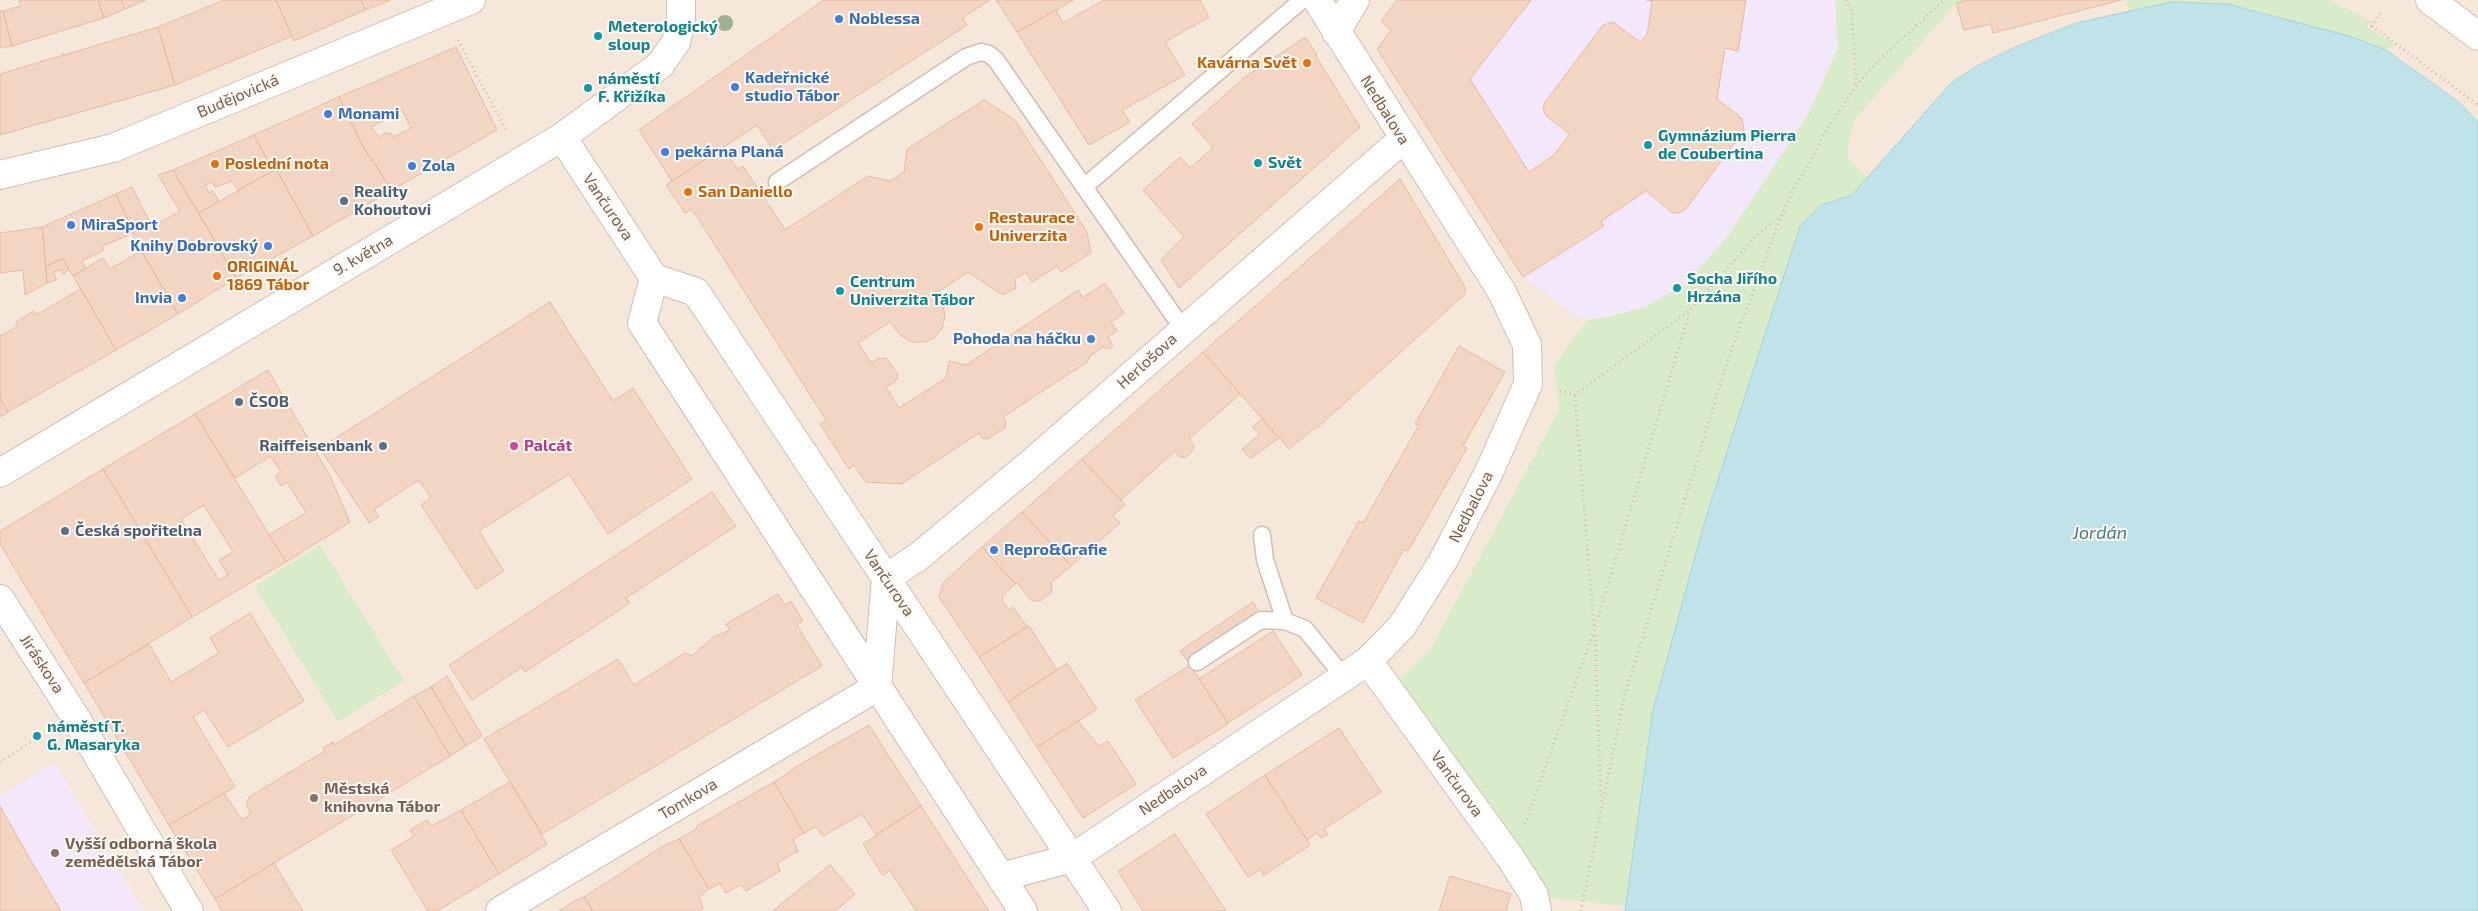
<!DOCTYPE html>
<html>
<head>
<meta charset="utf-8">
<style>
	body { margin:0 }
	canvas { display:block; background:#fdf6ec }
</style>
</head>
<body>
<canvas width="2478" height="911"></canvas>
<script>
const context = document.querySelector('canvas').getContext('2d');
context.lineJoin = 'round';
function fillPath(path, color) { context.fillStyle = color; context.fill(path, 'evenodd'); }
const toPath = rows => new Path2D(rows.map(r => 'M' + r).join(''));
function stroke(path, color, width, dash) { context.strokeStyle = color; context.lineWidth = width; context.lineCap = dash ? 'butt' : 'round'; context.setLineDash(dash || []); context.stroke(path); }
function drawText(font, color, halo, rows, align = 'center') {
  context.font = font + ' "Exo 2",sans-serif'; context.lineWidth = 4; context.setLineDash([]); context.textBaseline = 'middle'; context.strokeStyle = halo; context.fillStyle = color; for (const [text, x, y, turn = 0] of rows) {
    context.save(); context.translate(x, y); context.rotate((+turn || 0) * Math.PI / 180); context.textAlign = isNaN(turn) ? turn : align; if (halo) context.strokeText(text, 0, 0); context.fillText(text, 0, 0); context.restore();
  }
}
const residential = toPath([
	[0,0,2478,0,2478,122,2460,103,2386,50,2013,48,1977,66,1951,83,1905,138,1635,853,1625,911,0,911]
]);
const education = toPath([
	[1397,0,1835,0,1838,48,1808,115,1728,236,1685,284,1645,307,1608,317,1587,319,1575,316,1523,277,1377,49,1391,30,1381,21],
	[55,763,144,911,0,911,0,795]
]);
const green = toPath([
	[1835,0,1968,0,1956,3,1853,122,1847,157,1868,178,1852,195,1821,205,1800,226,1706,517,1654,710,1626,906,1552,898,1399,680,1430,650,1559,410,1554,366,1587,320,1608,317,1645,307,1685,284,1728,236,1808,115,1838,48],
	[2126,0,2329,0,2372,21,2366,27,2397,44,2386,50,2349,36,2171,2,2130,11],
	[320,545,404,681,338,722,255,586]
]);
const water = toPath([
	[2171,2,2227,4,2349,36,2386,50,2460,103,2478,122,2478,911,1625,911,1653,710,1706,517,1800,226,1821,205,1852,195,1951,83,1977,66,2013,48,2076,23,2171,2]
]);
const building = toPath([
	[19,0,98,0,104,18,12,46,3,11,21,6,19,0],
	[98,0,121,0,125,9,104,18,98,0],
	[121,0,146,0,125,9,121,0],
	[224,0,276,0,292,36,175,85,158,27,224,0],
	[276,0,361,0,365,10,294,41,276,0],
	[361,0,391,0,365,10,361,0],
	[824,0,990,0,962,18,967,25,773,150,757,125,672,181,639,130,824,0],
	[996,0,1074,0,1017,32,996,0],
	[1104,0,1200,0,1209,17,1165,42,1185,75,1122,110,1130,122,1089,145,1017,32,1056,10,1063,23,1104,0],
	[1397,0,1531,0,1470,79,1529,172,1554,155,1570,134,1547,117,1543,109,1545,102,1603,25,1613,22,1640,42,1647,35,1652,1,1646,0,1746,0,1738,51,1725,48,1717,99,1742,118,1744,130,1686,209,1679,213,1673,213,1646,191,1601,221,1604,226,1523,277,1377,49,1391,30,1381,21,1397,0],
	[1968,0,2121,0,1993,33,1991,24,1964,30,1956,3,1968,0],
	[0,11,3,11,12,46,0,48,0,11],
	[158,27,175,85,0,135,0,74,63,55,63,53,64,55,158,27],
	[1304,38,1306,38,1317,55,1315,55,1360,127,1179,288,1161,260,1184,237,1143,190,1180,157,1190,168,1213,148,1192,124,1245,77,1304,38],
	[456,47,497,130,392,190,362,145,339,97,456,47],
	[403,111,411,128,394,137,391,134,384,133,379,137,371,127,403,111],
	[339,97,362,145,392,190,313,236,276,169,273,171,254,135,339,97],
	[984,100,1015,120,1087,232,1091,253,1061,272,1057,266,1032,282,1026,272,1015,279,1016,288,1003,295,968,272,936,293,943,304,945,316,942,329,934,338,925,342,912,342,900,335,890,322,858,343,871,363,879,358,886,358,898,375,895,382,886,387,899,408,946,378,949,361,966,365,1078,290,1082,298,1105,283,1124,313,1111,322,1117,331,1108,337,1113,346,1109,349,1103,347,1091,355,1087,362,1003,417,1006,422,1005,428,987,439,982,438,979,433,901,484,866,482,854,465,849,469,820,424,826,420,692,209,685,213,666,185,723,148,738,170,743,166,785,230,868,176,890,181,904,172,907,149,984,100],
	[254,135,273,171,238,190,232,181,215,187,213,182,205,185,209,193,213,191,219,201,199,213,173,170,254,135],
	[276,169,313,236,236,278,199,213,276,169],
	[173,170,236,278,178,314,134,238,134,233,116,194,132,187,152,227,180,211,158,175,173,170],
	[1400,179,1465,287,1465,294,1317,428,1316,427,1289,449,1203,352,1400,179],
	[116,194,134,233,102,246,104,250,82,261,86,268,73,276,63,259,46,266,42,227,116,194],
	[42,227,47,283,25,295,23,270,0,273,0,233,42,227],
	[141,251,178,314,116,350,73,276,103,258,110,269,141,251],
	[63,259,69,269,63,274,60,269,54,272,56,280,47,283,46,266,63,259],
	[81,289,116,350,8,412,0,398,0,336,18,326,16,322,34,311,36,315,81,289],
	[550,302,613,401,633,388,692,479,608,534,569,474,479,531,504,571,476,589,421,505,431,498,419,480,374,509,379,517,369,523,320,448,550,302],
	[1459,346,1505,372,1463,446,1467,448,1408,551,1404,549,1363,623,1316,598,1359,521,1363,523,1419,425,1415,424,1459,346],
	[1203,352,1240,394,1189,439,1194,445,1193,450,1186,457,1180,457,1175,451,1121,500,1082,459,1203,352],
	[268,370,330,476,350,522,286,562,269,535,306,513,287,482,281,486,275,476,281,472,272,458,269,457,235,478,195,414,268,370],
	[0,398,8,412,0,417,0,398],
	[195,414,286,562,192,617,103,469,195,414],
	[204,505,233,552,219,560,228,575,219,580,181,519,204,505],
	[1262,419,1279,438,1250,459,1242,449,1260,434,1252,427,1262,419],
	[1082,459,1125,505,1113,515,1120,523,1071,566,1022,512,1082,459],
	[103,469,192,617,84,683,0,544,0,531,103,469],
	[712,492,736,526,626,598,630,603,525,672,522,667,472,700,449,665,712,492],
	[1022,512,1071,566,1051,583,1052,592,1040,601,1032,601,1017,583,1015,584,982,547,1022,512],
	[982,547,1015,584,1003,596,1002,601,1009,610,1013,607,1027,627,979,657,939,597,943,583,982,547],
	[778,594,785,605,791,601,803,621,797,625,822,666,542,834,484,739,618,659,634,685,685,653,692,656,712,638,730,630,726,624,778,594],
	[1253,602,1260,614,1188,661,1180,651,1253,602],
	[250,613,304,701,228,747,204,710,193,717,235,787,169,825,84,683,149,644,171,682,219,653,210,638,250,613],
	[1029,626,1057,670,1008,702,979,657,1029,626],
	[1273,631,1302,675,1228,723,1199,679,1273,631],
	[1067,663,1097,709,1037,747,1008,702,1067,663],
	[1190,665,1228,724,1173,758,1135,700,1190,665],
	[447,676,482,736,466,746,431,687,447,676],
	[431,687,466,746,450,756,414,696,431,687],
	[414,696,450,756,215,899,169,825,224,793,242,820,251,814,246,805,249,797,325,751,323,748,333,742,334,745,414,696],
	[1078,721,1099,746,1108,741,1136,784,1083,818,1037,747,1078,721],
	[869,725,921,806,876,835,862,814,823,836,816,827,804,833,774,782,791,771,792,769,869,725],
	[1339,728,1381,792,1324,829,1328,834,1321,838,1317,833,1307,840,1265,775,1339,728],
	[1265,775,1310,845,1263,876,1261,869,1248,877,1206,814,1265,775],
	[510,782,547,844,499,874,461,810,510,782],
	[774,782,804,833,793,839,798,851,777,863,780,871,746,891,740,885,726,893,720,883,709,889,679,839,696,829,697,826,774,782],
	[0,806,26,852,61,911,0,911,0,806],
	[921,806,989,911,916,911,890,870,883,876,863,844,921,806],
	[461,810,499,874,437,911,428,911,391,850,414,836,410,830,427,820,431,826,461,810],
	[1175,834,1226,911,1143,911,1118,871,1175,834],
	[679,839,709,889,699,897,703,908,699,911,593,911,584,897,660,848,679,839],
	[274,863,303,911,222,911,215,899,274,863],
	[830,865,855,894,835,911,772,911,830,865],
	[1450,876,1511,894,1506,911,1439,911,1450,876],
	[584,897,593,911,559,911,576,900,584,897]
]);
const path = toPath([
	[1846,0,1852,12,1856,86],
	[2380,13,2372,26,2478,105],
	[458,40,507,132],
	[1560,391,1575,395,1690,310,1757,235,1782,215],
	[1575,395,1594,629],
	[1595,635,1601,801],
	[0,762,46,733],
	[1525,824,1594,631,1690,310],
	[1581,911,1624,698,1728,359,1782,214,1794,187,1809,165,1823,135,1856,86,1881,58,1944,0]
]);
const service = toPath([
	[777,182,966,57,981,52,989,54,996,60,1183,329],
	[1084,187,1302,0],
	[1262,535,1265,560,1285,621],
	[1197,662,1261,620,1285,621,1305,629,1344,677]
]);
const minor = toPath([
	[1336,32,1355,0],
	[562,137,654,278,696,292,1107,911],
	[654,278,642,323,1023,911],
	[0,473,562,137,660,65,676,42,681,21,681,0],
	[886,578,918,557,1030,464,1403,139],
	[0,599,74,715,189,911],
	[1368,661,1512,860,1534,895,1537,911],
	[877,687,886,578],
	[1001,877,1072,858,1368,661,1402,626,1443,561,1489,472,1528,384,1527,345,1502,292,1317,0],
	[500,911,877,687]
]);
const secondary = toPath([
	[2430,0,2478,36],
	[0,175,113,148,471,0]
]);
const trees = [
	[725,23]
];
const markers = [
	[839,19,5,"#3f7fe0"],
	[598,36,5,"#0f9aa8"],
	[1307,63,5,"#e8710a"],
	[735,87,5,"#3f7fe0"],
	[588,88,5,"#0f9aa8"],
	[328,114,5,"#3f7fe0"],
	[1648,145,5,"#0f9aa8"],
	[665,152,5,"#3f7fe0"],
	[1258,163,5,"#0f9aa8"],
	[215,164,5,"#e8710a"],
	[412,166,5,"#3f7fe0"],
	[688,192,5,"#e8710a"],
	[344,201,5,"#5c6f8a"],
	[71,225,5,"#3f7fe0"],
	[979,227,5,"#e8710a"],
	[268,246,5,"#3f7fe0"],
	[217,276,5,"#e8710a"],
	[1677,288,5,"#0f9aa8"],
	[840,291,5,"#0f9aa8"],
	[182,298,5,"#3f7fe0"],
	[1091,339,5,"#3f7fe0"],
	[239,402,5,"#5c6f8a"],
	[383,446,5,"#5c6f8a"],
	[514,446,5,"#d1479c"],
	[65,531,5,"#5c6f8a"],
	[994,550,5,"#3f7fe0"],
	[37,736,5,"#0f9aa8"],
	[314,798,5,"#8d6e63"],
	[55,853,5,"#8d6e63"]
];
const shopNames = [
	["Noblessa",849,19],
	["Kadeřnické",745,78],
	["studio Tábor",745,96],
	["Monami",338,114],
	["pekárna Planá",675,152],
	["Zola",422,166],
	["MiraSport",81,225],
	["Knihy Dobrovský",258,246,"right"],
	["Invia",172,298,"right"],
	["Pohoda na háčku",1081,339,"right"],
	["Repro&Grafie",1004,550]
];
const cultureNames = [
	["Meterologický",608,27],
	["sloup",608,45],
	["náměstí",598,79],
	["F. Křižíka",598,97],
	["Gymnázium Pierra",1658,136],
	["de Coubertina",1658,154],
	["Svět",1268,163],
	["Socha Jiřího",1687,279],
	["Hrzána",1687,297],
	["Centrum",850,282],
	["Univerzita Tábor",850,300],
	["náměstí T.",47,727],
	["G. Masaryka",47,745]
];
const foodNames = [
	["Kavárna Svět",1297,63,"right"],
	["Poslední nota",225,164],
	["San Daniello",698,192],
	["Restaurace",989,218],
	["Univerzita",989,236],
	["ORIGINÁL",227,267],
	["1869 Tábor",227,285]
];
const streetNames = [
	["Budějovická",238,96,-23],
	["Nedbalova",1385,110,58],
	["Vančurova",608,207,56],
	["9. května",363,255,-30],
	["Herlošova",1147,361,-42],
	["Nedbalova",1471,507,-63],
	["Vančurova",889,583,56],
	["Jiráskova",42,664,57],
	["Vančurova",1457,784,54],
	["Nedbalova",1173,790,-34],
	["Tomkova",688,799,-31]
];
const serviceNames = [
	["Reality",354,192],
	["Kohoutovi",354,210],
	["ČSOB",249,402],
	["Raiffeisenbank",373,446,"right"],
	["Česká spořitelna",75,531]
];
const hotelNames = [
	["Palcát",524,446]
];
const educationNames = [
	["Městská",324,789],
	["knihovna Tábor",324,807],
	["Vyšší odborná škola",65,844],
	["zemědělská Tábor",65,862]
];
const waterNames = [
	["Jordán",2100,533]
];
fillPath(residential, '#f5e8da');
fillPath(education, '#f3e8fa');
fillPath(green, '#d8ecc9');
fillPath(water, '#bfe3e8');
stroke(water, '#a5d3da', 1);
fillPath(building, '#f3d5c3');
stroke(building, '#e6bba3', 1);
stroke(service, '#d1beb0', 19);
stroke(minor, '#d1beb0', 30);
stroke(secondary, '#d6c0b0', 30);
stroke(path, '#d9b8a5', 3, [1, 4]);
stroke(service, '#fff', 16);
stroke(minor, '#fff', 28);
stroke(secondary, '#fff', 28);
context.fillStyle = '#a0b28e';
for (const [x, y] of trees) { context.beginPath(); context.arc(x, y, 8, 0, 2 * Math.PI); context.fill(); }
for (const [x, y, r, color] of markers) { const dot = new Path2D(); dot.arc(x, y, r, 0, 2 * Math.PI); context.fillStyle = color; context.fill(dot); stroke(dot, '#fffaf3', 2); }
drawText('bold 16px', '#366cbe', '#fffaf3', shopNames, 'left');
drawText('bold 16px', '#0d838f', '#fffaf3', cultureNames, 'left');
drawText('bold 16px', '#c56008', '#fffaf3', foodNames, 'left');
drawText('16px', '#7a5c4d', '#fffaf3', streetNames);
drawText('bold 16px', '#4e5e75', '#fffaf3', serviceNames, 'left');
drawText('bold 16px', '#b23c85', '#fffaf3', hotelNames, 'left');
drawText('bold 16px', '#785e54', '#fffaf3', educationNames, 'left');
drawText('italic 18px', '#437c86', '#fffaf3', waterNames);
</script>
</body>
</html>
